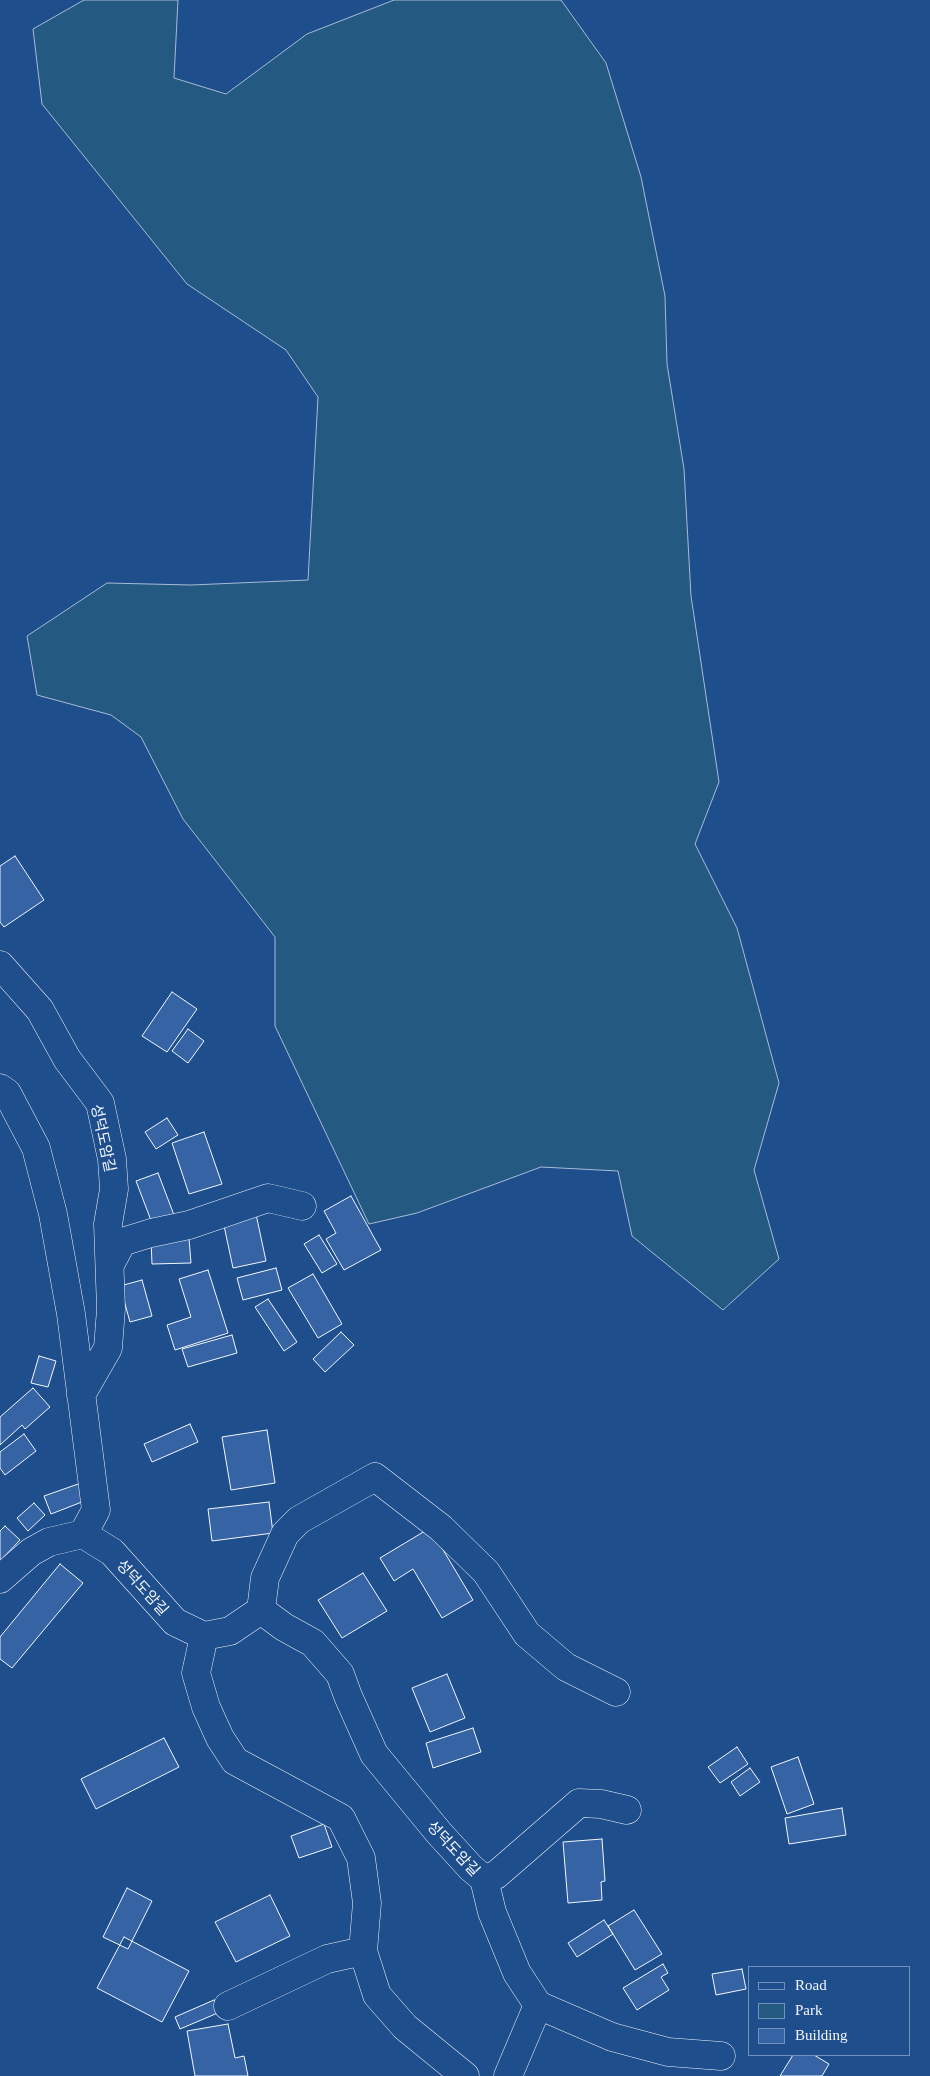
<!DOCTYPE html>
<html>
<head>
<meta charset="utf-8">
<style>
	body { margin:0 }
	#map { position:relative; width:930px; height:2076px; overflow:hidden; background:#1f4e8c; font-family:Georgia,serif }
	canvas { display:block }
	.legend { position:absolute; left:748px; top:1966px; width:162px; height:90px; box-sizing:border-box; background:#1f4e8c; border:1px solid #7391ba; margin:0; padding:6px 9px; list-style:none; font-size:15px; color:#f2f6ff }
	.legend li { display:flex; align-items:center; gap:10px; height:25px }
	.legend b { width:25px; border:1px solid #7391ba }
</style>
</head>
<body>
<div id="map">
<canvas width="930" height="2076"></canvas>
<ul class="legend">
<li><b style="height:6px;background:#1f4e8c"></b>Road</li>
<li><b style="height:14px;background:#245a82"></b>Park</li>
<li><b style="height:14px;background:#3563a3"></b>Building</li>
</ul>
</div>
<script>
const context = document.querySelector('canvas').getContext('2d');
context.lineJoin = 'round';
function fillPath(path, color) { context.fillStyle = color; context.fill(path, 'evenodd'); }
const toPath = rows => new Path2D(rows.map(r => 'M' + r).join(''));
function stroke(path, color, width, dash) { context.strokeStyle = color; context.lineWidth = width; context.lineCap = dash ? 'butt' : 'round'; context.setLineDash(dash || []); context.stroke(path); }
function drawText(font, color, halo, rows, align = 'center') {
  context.font = font + ' Georgia,"Noto Sans KR",serif'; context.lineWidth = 4; context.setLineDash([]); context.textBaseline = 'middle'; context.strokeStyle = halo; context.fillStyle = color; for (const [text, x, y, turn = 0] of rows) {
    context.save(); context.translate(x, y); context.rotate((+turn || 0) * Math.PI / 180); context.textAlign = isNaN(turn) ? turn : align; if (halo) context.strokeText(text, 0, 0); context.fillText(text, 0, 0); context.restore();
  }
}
const green = toPath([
	[84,0,178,0,174,78,226,94,307,34,394,0,561,0,606,63,641,177,665,296,667,364,684,469,691,596,719,782,695,844,737,928,779,1083,754,1170,779,1259,723,1310,632,1236,618,1171,541,1167,417,1213,369,1224,275,1026,275,937,183,819,141,737,111,715,37,695,27,636,107,583,191,585,308,580,318,397,286,350,187,284,42,104,33,29,84,0]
]);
const building = toPath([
	[15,856,44,900,4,927,0,922,0,866,15,856],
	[172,992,197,1009,167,1052,142,1036,172,992],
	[188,1029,204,1041,188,1063,172,1051,188,1029],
	[167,1118,178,1135,156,1149,145,1132,167,1118],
	[204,1132,222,1184,189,1194,172,1143,204,1132],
	[158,1173,174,1215,152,1223,136,1181,158,1173],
	[351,1196,381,1250,344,1270,326,1239,336,1233,324,1211,351,1196],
	[256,1214,266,1261,233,1268,223,1221,256,1214],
	[319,1235,337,1264,322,1273,304,1244,319,1235],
	[189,1238,191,1263,152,1264,151,1240,189,1238],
	[276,1268,282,1290,243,1300,237,1278,276,1268],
	[208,1270,228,1333,175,1350,167,1325,191,1317,179,1279,208,1270],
	[313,1274,342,1324,318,1338,288,1288,313,1274],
	[142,1280,152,1316,130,1322,120,1286,142,1280],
	[268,1299,297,1342,284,1351,255,1307,268,1299],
	[341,1332,354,1345,325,1372,313,1359,341,1332],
	[232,1335,237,1353,188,1367,182,1349,232,1335],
	[39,1356,56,1361,48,1387,31,1383,39,1356],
	[33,1388,50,1407,25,1429,22,1425,0,1445,0,1417,33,1388],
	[190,1424,198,1442,152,1462,144,1444,190,1424],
	[267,1430,275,1483,231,1490,222,1437,267,1430],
	[24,1434,36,1451,5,1475,0,1468,0,1452,24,1434],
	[81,1483,87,1500,51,1514,44,1496,81,1483],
	[269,1502,273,1533,212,1541,208,1509,269,1502],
	[34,1503,45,1515,28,1531,17,1518,34,1503],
	[5,1526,20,1540,0,1561,0,1531,5,1526],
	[430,1528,473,1600,442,1618,413,1569,394,1581,380,1558,430,1528],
	[60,1564,83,1583,12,1668,0,1659,0,1637,60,1564],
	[363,1573,387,1611,342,1638,318,1600,363,1573],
	[447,1674,465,1718,430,1732,412,1688,447,1674],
	[473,1728,481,1752,433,1768,426,1743,473,1728],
	[164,1738,179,1767,96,1809,81,1779,164,1738],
	[737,1747,748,1764,720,1783,708,1767,737,1747],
	[798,1757,814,1804,787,1814,771,1767,798,1757],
	[750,1768,760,1782,740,1796,731,1782,750,1768],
	[842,1808,846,1835,789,1844,785,1818,842,1808],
	[324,1824,332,1847,299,1858,291,1836,324,1824],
	[602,1839,605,1881,601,1882,602,1900,568,1903,563,1842,602,1839],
	[127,1888,152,1901,128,1949,103,1937,127,1888],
	[270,1895,290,1936,236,1962,215,1922,270,1895],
	[634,1910,662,1954,635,1970,608,1926,634,1910],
	[604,1920,613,1934,577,1957,568,1943,604,1920],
	[124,1937,189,1971,162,2022,97,1988,124,1937],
	[663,1964,668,1973,661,1977,669,1990,637,2010,623,1988,663,1964],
	[742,1969,746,1989,716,1995,712,1974,742,1969],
	[214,2000,220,2012,180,2029,175,2017,214,2000],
	[228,2024,235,2058,244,2056,248,2076,195,2076,187,2031,228,2024],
	[793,2055,814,2055,829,2064,822,2076,780,2076,793,2055]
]);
const street = toPath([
	[0,965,40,1010,67,1059,100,1103,112,1159,114,1189,108,1224,111,1309,108,1348,81,1395],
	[0,1088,7,1093,36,1148,53,1214,71,1314,96,1510,83,1534],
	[111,1263,122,1242,151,1233,189,1225,268,1198,302,1206],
	[0,1579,31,1552,49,1542,83,1534,112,1552,175,1622,204,1636,196,1673,206,1707,220,1738,235,1761,341,1818,361,1858,367,1903,363,1951,377,1995,405,2027,465,2076],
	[261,1610,265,1578,285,1534,299,1520,375,1477,441,1528,486,1572,527,1634,566,1667,616,1692],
	[204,1636,230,1631,261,1610,284,1627,313,1643,340,1674,348,1696,374,1754,439,1833,471,1868,484,1879,492,1912,517,1973,538,2005,612,2037,668,2052,721,2056],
	[484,1879,496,1875,579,1803,601,1804,627,1810],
	[228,2006,327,1959,363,1951],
	[508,2076,538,2005]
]);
const streetNames = [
	["성덕도암길",104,1138,78],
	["성덕도암길",143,1587,48],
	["성덕도암길",454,1848,47]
];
fillPath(green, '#245a82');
stroke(green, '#a8bbd7', 1);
fillPath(building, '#3563a3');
stroke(building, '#f2f6ff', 1);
stroke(street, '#f2f6ff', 29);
stroke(street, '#1f4e8c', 28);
drawText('15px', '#f2f6ff', '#1f4e8c', streetNames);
</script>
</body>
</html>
